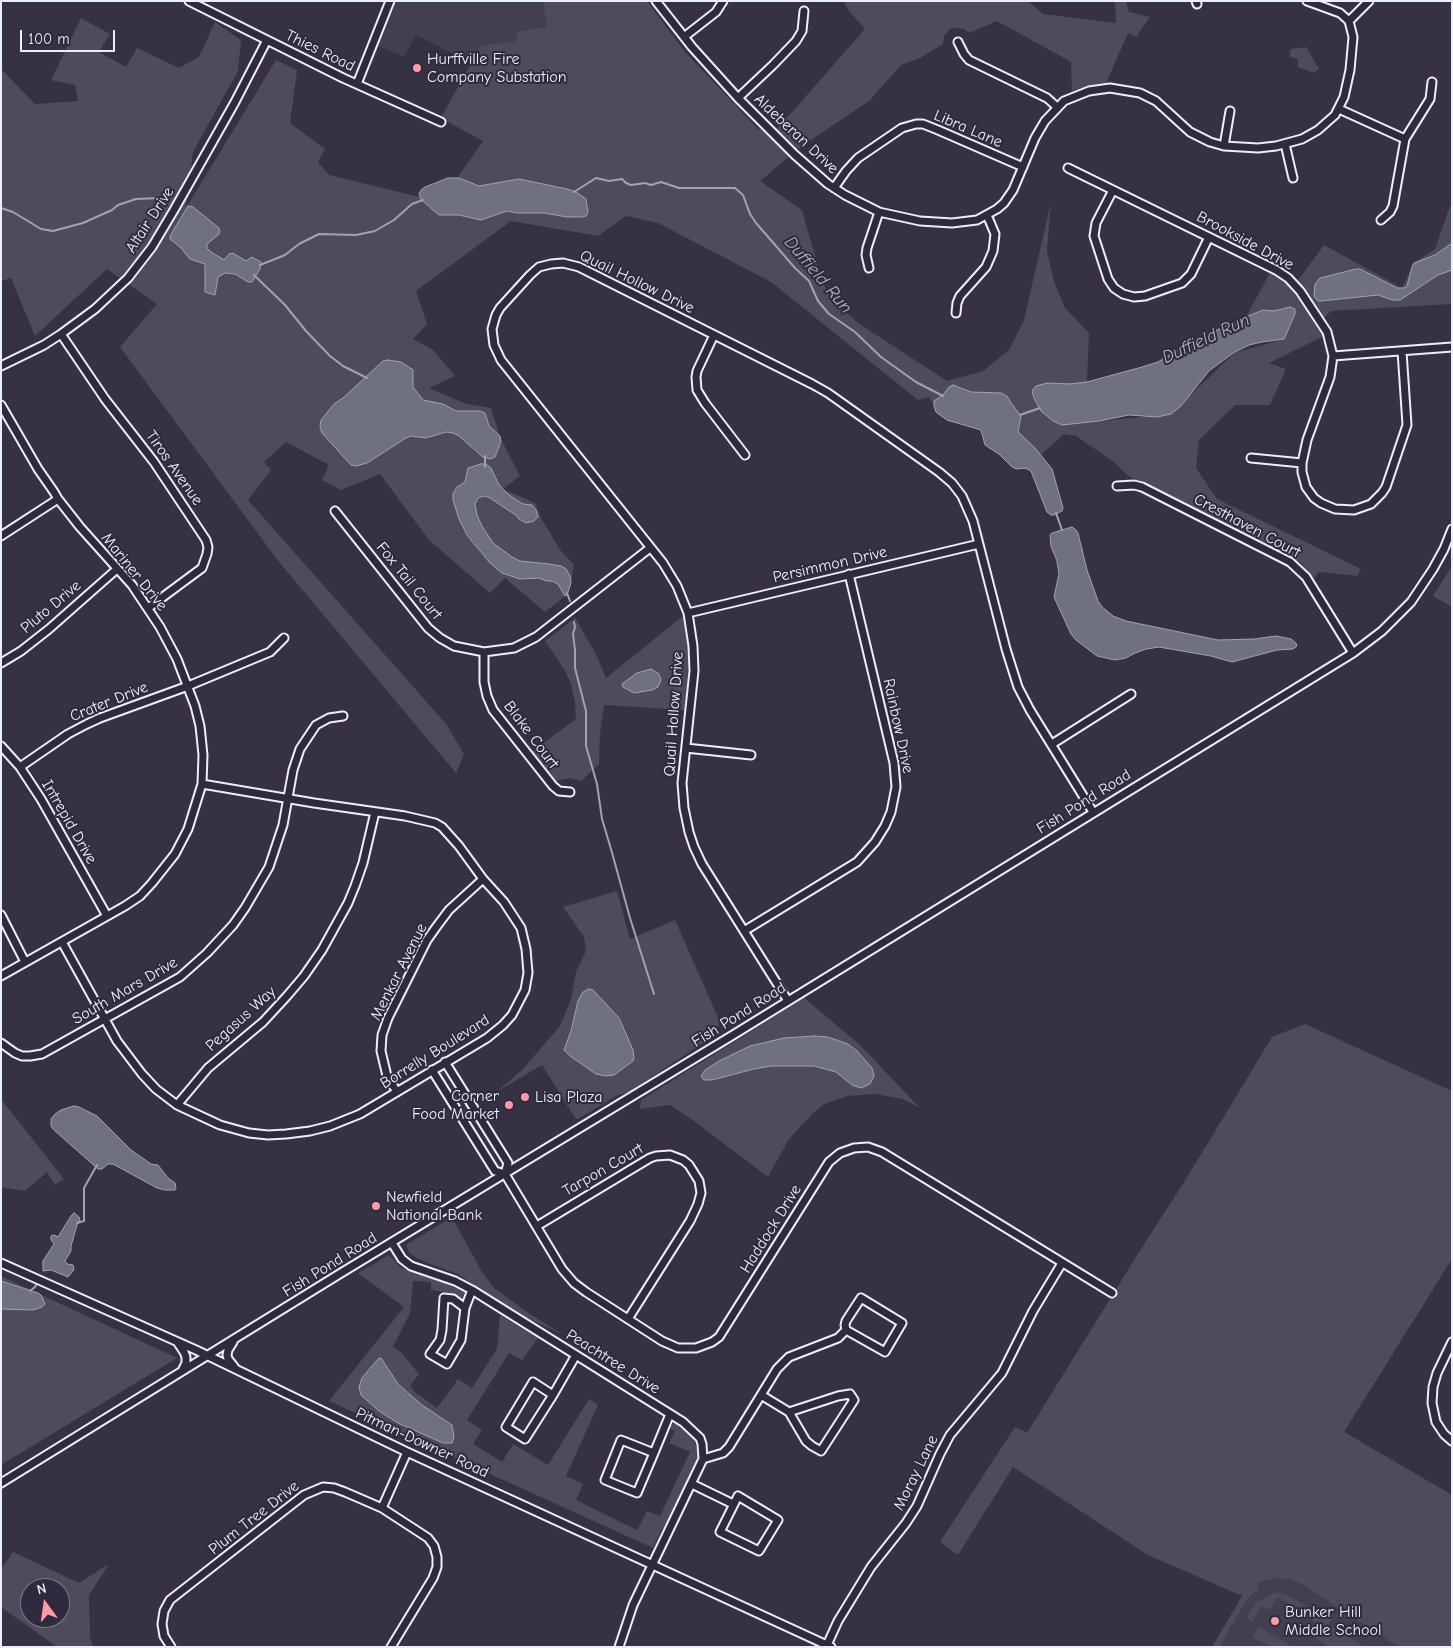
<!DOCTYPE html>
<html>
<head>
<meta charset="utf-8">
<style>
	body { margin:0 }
	#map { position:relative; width:1453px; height:1648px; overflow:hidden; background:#363244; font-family:"Comic Neue",sans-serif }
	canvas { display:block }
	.frame { position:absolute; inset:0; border:2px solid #e8f1f8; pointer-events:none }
	.north { position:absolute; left:20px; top:1578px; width:50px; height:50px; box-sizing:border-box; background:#2f2a3d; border:1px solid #797a88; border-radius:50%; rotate:346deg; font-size:14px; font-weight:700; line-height:20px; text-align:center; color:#e8f1f8 }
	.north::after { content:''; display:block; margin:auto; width:18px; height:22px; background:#ff9aa2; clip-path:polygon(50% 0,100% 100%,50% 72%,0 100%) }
	.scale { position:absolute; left:20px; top:30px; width:95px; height:22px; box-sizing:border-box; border:2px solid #e8f1f8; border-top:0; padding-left:6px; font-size:15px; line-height:18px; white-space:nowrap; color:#e8f1f8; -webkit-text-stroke:4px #2f2a3d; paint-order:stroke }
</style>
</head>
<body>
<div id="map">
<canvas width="1453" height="1648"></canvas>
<div class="frame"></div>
<div class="north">N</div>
<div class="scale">100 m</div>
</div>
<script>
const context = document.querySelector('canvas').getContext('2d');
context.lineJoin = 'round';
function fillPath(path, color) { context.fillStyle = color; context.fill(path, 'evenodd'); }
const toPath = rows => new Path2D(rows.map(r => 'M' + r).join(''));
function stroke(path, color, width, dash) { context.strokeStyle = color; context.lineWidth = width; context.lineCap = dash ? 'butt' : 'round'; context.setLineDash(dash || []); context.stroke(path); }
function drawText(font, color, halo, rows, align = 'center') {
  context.font = font + ' "Comic Neue",sans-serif'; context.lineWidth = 4; context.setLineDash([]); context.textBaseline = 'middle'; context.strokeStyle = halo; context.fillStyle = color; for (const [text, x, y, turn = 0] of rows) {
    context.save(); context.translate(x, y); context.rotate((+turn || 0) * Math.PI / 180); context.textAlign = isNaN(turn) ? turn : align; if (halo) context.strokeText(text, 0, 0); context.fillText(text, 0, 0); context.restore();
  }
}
const built = toPath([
	[396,1,647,1,441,118,471,63,416,35,404,57,378,46],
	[1344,1432,1452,1495,1452,1647,1212,1647]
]);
const green = toPath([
	[543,1,647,1,685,52,758,129,778,128,865,29,849,11,843,1,1028,1,1043,14,1116,23,1115,1,1126,1,1129,12,1150,17,1136,37,1128,33,1106,83,1092,85,1072,91,1071,62,997,21,969,33,964,29,955,28,950,29,944,36,943,44,920,58,901,65,869,101,802,146,760,181,802,210,822,281,832,300,858,323,947,381,983,371,1009,350,1024,320,1051,202,1047,251,1054,282,1065,308,1089,333,1087,382,1062,425,1171,414,1234,353,1284,339,1274,311,1246,317,1272,269,1296,283,1324,245,1402,288,1414,263,1435,249,1452,201,1452,304,1331,311,1322,320,1330,333,1269,363,1286,369,1270,405,1235,405,1199,440,1196,468,1217,499,1361,569,1358,576,1319,572,1314,578,1301,563,1279,550,1127,475,1114,462,1076,436,1064,434,1041,455,1063,508,1051,515,1031,471,1011,466,981,430,941,417,929,397,918,400,771,282,658,223,626,216,598,236,511,221,416,291,427,324,413,339,433,350,455,376,429,388,466,404,491,408,500,437,520,476,503,489,535,503,542,520,561,551,574,565,570,588,565,596,545,612,505,578,490,593,429,540,380,474,341,490,322,480,329,465,286,442,264,462,271,470,248,500,447,725,464,754,456,773,279,562,120,347,157,304,107,269,35,336,11,278,1,281,1,69,35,104,78,101,75,85,51,80,81,18,110,34,99,52,126,67,137,48,179,68,199,57,215,22,241,40,238,71,193,152,186,208,276,60,297,70,290,123,325,149,318,162,329,175,420,197,457,178,483,141,441,118,481,46,516,41,517,32,547,27],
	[1306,47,1319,69,1313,73,1298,67,1298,59,1289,57,1291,49],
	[1452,566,1452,607,1433,596],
	[683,616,689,653,685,710,604,705,600,734,599,764,581,781,570,778,556,781,551,778,531,752,576,719,575,703,571,684,564,669,545,641,575,618,596,654,606,678],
	[617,891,630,939,675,920,720,1022,715,1035,631,1091,616,1096,578,1119,575,1118,542,1065,498,1091,523,1069,560,1026,571,999,576,972,586,951,584,937,563,907],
	[804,998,858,1043,920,1108,903,1099,875,1094,847,1096,824,1104,812,1114,789,1139,768,1177,694,1121,670,1105,640,1109,641,1100],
	[1305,1024,1452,1091,1452,1259,1344,1432,1452,1495,1452,1647,1399,1647,1300,1583,1289,1579,1275,1578,1257,1583,1259,1589,1249,1597,1222,1641,1221,1647,1212,1647,1242,1596,1148,1555,1013,1467,958,1555,940,1542,1015,1427,1027,1433,1144,1244,1183,1184,1272,1037],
	[1,1099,64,1179,55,1185,47,1172,25,1191,1,1187],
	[452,1217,482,1272,494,1288,527,1312,562,1334,527,1318,496,1300,458,1274,425,1262,410,1254,406,1245],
	[389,1255,400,1267,406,1270,455,1286,465,1291,465,1293,462,1298,451,1293,431,1290,431,1282,413,1281,410,1313,393,1347,401,1352,419,1374,410,1386,415,1392,437,1408,458,1379,472,1388,497,1349,500,1315,538,1338,522,1360,509,1353,467,1420,482,1430,473,1444,502,1462,513,1444,548,1465,589,1399,598,1405,566,1476,583,1484,576,1500,637,1530,647,1511,660,1516,690,1452,669,1443,675,1431,669,1428,675,1423,692,1436,698,1450,697,1459,669,1520,660,1532,653,1548,329,1401,404,1307,358,1273],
	[1,1276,177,1358,1,1465],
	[13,1552,79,1583,109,1564,89,1595,90,1637,93,1647,57,1647,1,1607,1,1569],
	[30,1588,60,1588,60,1618,30,1618],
	[1279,1593,1287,1595,1309,1607,1310,1611,1308,1618,1302,1614,1303,1612,1277,1597,1269,1610,1261,1606,1252,1622,1246,1618,1258,1601,1271,1594],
	[1319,1614,1331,1620,1328,1625,1365,1647,1329,1647,1315,1638,1322,1626,1312,1620,1314,1616],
	[1259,1627,1291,1646,1271,1647,1253,1636]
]);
const water = toPath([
	[448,178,459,178,479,186,519,179,567,189,576,192,586,199,588,212,586,216,582,217,567,217,544,213,517,213,507,211,481,220,459,215,439,215,435,212,421,199,419,194,421,190,425,187,448,178],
	[188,206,193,207,219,228,220,232,218,235,207,244,207,248,211,252,224,260,229,254,233,253,246,261,252,257,261,262,260,269,252,282,248,282,235,274,225,273,218,277,215,295,205,292,205,264,190,259,181,248,170,239,170,236,188,206],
	[1452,243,1452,270,1438,275,1400,300,1392,300,1378,295,1321,301,1318,301,1314,296,1315,284,1320,278,1356,269,1360,269,1397,288,1404,288,1407,286,1412,267,1414,263,1435,255,1452,243],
	[1290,307,1295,309,1295,314,1284,339,1262,342,1249,345,1233,353,1209,371,1181,406,1171,414,1157,417,1129,415,1099,421,1062,425,1053,421,1041,411,1034,398,1032,391,1036,386,1047,383,1070,384,1087,382,1142,367,1158,362,1192,341,1246,317,1263,310,1274,311,1290,307],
	[388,360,401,362,413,370,413,387,423,400,443,404,456,411,480,411,485,413,489,426,500,436,501,441,495,457,490,459,483,457,459,436,453,433,446,432,426,438,411,436,406,438,367,463,356,466,351,465,322,433,320,427,321,420,334,404,343,398,383,361,388,360],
	[953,385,971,392,1001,393,1007,396,1011,403,1021,416,1018,432,1034,447,1052,469,1063,508,1062,511,1054,515,1051,515,1047,512,1031,471,1026,468,1016,469,1011,466,999,454,985,445,981,430,947,420,936,412,934,406,934,401,943,395,949,387,953,385],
	[481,464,486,464,491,468,499,485,509,495,523,504,532,505,536,510,538,517,534,521,526,523,519,519,517,516,490,498,485,496,478,498,475,504,477,515,482,526,493,543,512,557,520,561,549,564,561,566,566,569,570,576,571,583,567,595,565,596,558,584,552,581,547,581,539,578,520,579,502,573,490,563,467,535,459,519,453,500,453,494,457,487,465,482,468,468,481,464],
	[1072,527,1076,530,1078,533,1087,570,1098,601,1102,607,1113,616,1126,621,1218,640,1254,639,1276,636,1291,639,1296,643,1297,646,1293,649,1277,650,1232,662,1211,656,1159,647,1146,649,1133,654,1126,658,1115,660,1097,656,1076,640,1071,634,1054,597,1059,574,1057,561,1051,546,1050,535,1052,533,1072,527],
	[651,669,659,674,661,680,658,687,652,690,634,693,623,687,622,684,637,673,651,669],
	[589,989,593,990,619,1018,633,1050,634,1058,633,1061,614,1075,606,1076,596,1074,570,1056,564,1050,571,1031,578,1001,583,992,589,989],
	[815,1036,828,1037,848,1044,857,1051,872,1068,874,1076,870,1084,861,1088,852,1085,836,1072,814,1066,771,1066,754,1069,712,1080,704,1080,701,1076,705,1070,719,1061,750,1046,784,1038,815,1036],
	[74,1106,79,1107,97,1116,131,1150,151,1164,158,1165,168,1178,175,1183,176,1188,175,1190,165,1190,157,1188,113,1164,108,1164,102,1169,98,1169,54,1130,51,1126,51,1119,55,1114,61,1110,74,1106],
	[74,1213,79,1217,80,1220,77,1225,71,1246,71,1251,65,1261,67,1264,73,1265,74,1270,68,1277,51,1270,43,1271,43,1261,54,1244,51,1240,51,1236,54,1235,58,1237,71,1216,74,1213],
	[1,1281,38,1293,41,1295,45,1304,42,1307,33,1310,1,1309,1,1281],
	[381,1358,398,1384,422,1405,452,1425,454,1437,452,1443,443,1443,398,1423,379,1411,361,1395,359,1387,362,1378,378,1359,381,1358]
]);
const stream = toPath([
	[574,192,596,178,609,181,622,179,626,183,631,185,645,183,651,185,661,182,679,188,735,188,743,195,750,214,756,223,795,268,809,281,818,301,829,314,855,332,881,357,916,382,943,396],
	[1,208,13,212,41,229,53,231,83,223,112,210,118,205,136,199,160,198],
	[260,265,285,255,299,244,319,234,356,235,375,231,394,220,412,204,423,200],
	[254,275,285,305,306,331,330,356,343,366,367,378],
	[1020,415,1040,408],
	[485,467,485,456],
	[1056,513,1062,530],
	[567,593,570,601],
	[574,622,575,627,573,634,575,650,575,668,586,711,586,746,597,784,602,819,611,849,630,918,654,994],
	[77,1223,84,1221,84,1188,97,1165],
	[30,1291,35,1287,38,1281]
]);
const minor = toPath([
	[189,1,343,78,441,122],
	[656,1,692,47,738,98,795,155,828,184,845,195,879,212,920,221,952,223,977,220,997,209,1004,203,1013,190,1035,138,1045,121,1064,101,1089,91,1110,88,1140,93,1156,101,1190,132,1210,142,1224,146,1258,148,1276,146,1302,139,1318,130,1335,115,1344,97,1350,70,1353,37,1349,21,1340,13,1307,1],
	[1196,1,1197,4],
	[1349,21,1369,1],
	[684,37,716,12,723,1],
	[958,42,964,54,969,60,1047,98,1057,107],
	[357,84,390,1],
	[738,98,773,65,796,41,802,31,804,11],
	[1339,109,1405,139],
	[1285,144,1293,178],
	[1224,146,1230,111],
	[1068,168,1276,270,1288,278,1300,291,1327,332,1333,356,1330,377,1307,440,1302,463,1302,472,1306,487,1314,498,1321,503,1335,509,1354,510,1371,504,1382,493,1386,487,1407,425,1402,351],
	[834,188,846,171,858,158,902,128,916,124,923,124,938,130,1023,167],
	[1113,190,1096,223,1094,236,1108,279,1114,288,1123,294,1134,297,1145,296,1182,283,1191,274,1209,237],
	[1381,220,1390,212,1393,206,1405,139,1430,99,1432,82],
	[869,268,866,255,867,248,879,212],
	[956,313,957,303,960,296,986,267,993,251,995,234,987,215],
	[61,334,105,399,154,462,206,540,208,547,207,554,202,568,148,608],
	[714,335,697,371,696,377,697,390,705,403,745,455],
	[1333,356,1452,347],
	[1,366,44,345,61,334,95,309,128,278,152,247,174,210,235,102,267,40],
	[1,405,38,469,54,492,58,499,80,527,132,585,160,627,177,659,195,706,200,726,203,755,202,784,188,829,175,854,152,883,140,896,125,906,1,976],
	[1251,458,1302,463],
	[1117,486,1134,485,1142,487,1290,562,1306,577,1353,653],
	[335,511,428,628,440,638,454,646,484,652,514,648,536,637,650,548],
	[1,536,58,499],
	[688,613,979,544],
	[484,652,484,682,487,696,493,710,553,786,559,791,570,792],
	[1,663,21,651,49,629,117,569],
	[1052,744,1131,694],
	[1,746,20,767,41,799,107,916],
	[686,748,751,755],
	[20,767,68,734,87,724,100,718,188,686,270,652,284,638],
	[1,915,25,962],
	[744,931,857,862,875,842,885,826,891,812,896,787,894,763,849,574],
	[62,942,117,1041,142,1074,156,1089,177,1105,220,1125,249,1133,268,1135,286,1134,310,1131,330,1126,360,1114,487,1038,503,1025,512,1015,525,990,528,973,526,949,521,928,504,902,483,879,459,846,442,827,435,823,405,816,314,803,202,784],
	[788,1001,702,864,694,847,689,832,684,808,682,783,694,671,693,646,688,613,677,586,663,563,501,360,494,345,492,329,496,315,500,308,530,275,539,267,551,264,563,263,579,267,812,384,828,393,939,472,952,483,962,496,973,521,1006,649,1018,687,1030,710,1093,812],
	[1,1043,15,1053,22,1056,30,1056,42,1054,180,977,207,953,233,925,245,908,269,867,283,825,293,770,300,749,316,725,329,718,343,716],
	[445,1062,508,1163,505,1174],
	[432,1070,495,1171,505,1174],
	[397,1092,387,1076,381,1051,382,1035,388,1018,427,940,437,926,449,910,483,879],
	[177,1105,208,1068,263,1022,287,996,304,976,322,950,348,903,355,886,363,863,375,812],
	[505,1174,562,1269,574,1283,586,1292,662,1341,678,1348,696,1348,712,1342,719,1337,829,1162,840,1153,854,1148,868,1147,882,1152,1112,1293],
	[537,1226,650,1158,656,1156,670,1155,683,1160,689,1165,699,1181,701,1193,698,1204,690,1221,628,1319],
	[392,1243,402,1259,411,1266,455,1281,472,1290,683,1422,700,1438,702,1444,703,1459,633,1605,619,1647],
	[1,1263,196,1350,407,1452,831,1647],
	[444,1298,453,1299,465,1308,461,1340,447,1364,430,1354,440,1340,442,1330,444,1298],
	[861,1298,902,1323,885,1352,846,1330,845,1325,846,1321,861,1298],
	[465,1308,472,1290],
	[233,1342,228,1350,227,1355,228,1359,235,1368],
	[1452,1342,1437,1373,1433,1387,1432,1403,1436,1422,1444,1434,1452,1441],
	[178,1343,184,1352,186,1357,186,1363,182,1371],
	[533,1382,553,1395,525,1439,506,1427,533,1382],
	[850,1394,854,1400,821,1451,812,1446,806,1441,789,1412,838,1396,850,1394],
	[553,1395,576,1355],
	[761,1395,789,1412],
	[654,1453,621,1440,605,1480,637,1493,654,1453,670,1414],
	[703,1459,723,1453,729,1447,777,1369,789,1357,838,1338,846,1330],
	[1,1483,341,1273,733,1035,1353,653,1382,631,1411,602,1433,569,1444,549,1452,529],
	[692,1484,733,1504],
	[738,1496,778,1520,759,1551,720,1532,738,1496],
	[382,1508,407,1452],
	[827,1645,838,1621,871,1567,906,1523,917,1506,940,1454,950,1435,1002,1373,1033,1311,1062,1263],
	[171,1647,164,1636,162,1624,164,1611,170,1600,304,1495,323,1487,334,1488,345,1492,382,1508,428,1538,434,1546,437,1557,437,1567,433,1578,391,1647]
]);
const markers = [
	[417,68,5,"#ff9aa2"],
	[525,1097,5,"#ff9aa2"],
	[509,1105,5,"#ff9aa2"],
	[376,1206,5,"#ff9aa2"],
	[1275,1621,5,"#ff9aa2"]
];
const streetNames = [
	["Thies Road",320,51,26],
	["Libra Lane",968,129,23],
	["Aldeberan Drive",796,134,43],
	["Altair Drive",150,220,-57],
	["Brookside Drive",1245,241,28],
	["Quail Hollow Drive",637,282,26],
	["Tiros Avenue",174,468,55],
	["Cresthaven Court",1247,526,28],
	["Persimmon Drive",830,565,-13],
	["Mariner Drive",134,572,51],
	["Fox Tail Court",409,581,51],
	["Pluto Drive",51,607,-40],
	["Crater Drive",109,702,-22],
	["Quail Hollow Drive",674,714,-86],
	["Rainbow Drive",898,726,78],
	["Blake Court",531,735,53],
	["Fish Pond Road",1084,802,-32],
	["Intrepid Drive",69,822,60],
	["Menkar Avenue",399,972,-63],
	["South Mars Drive",125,991,-30],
	["Fish Pond Road",739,1015,-32],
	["Pegasus Way",241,1019,-42],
	["Borrelly Boulevard",435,1052,-32],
	["Tarpon Court",603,1170,-30],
	["Haddock Drive",771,1229,-58],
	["Fish Pond Road",330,1265,-32],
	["Peachtree Drive",613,1362,32],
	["Pitman-Downer Road",422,1443,25],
	["Moray Lane",916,1473,-64],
	["Plum Tree Drive",254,1518,-38]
];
const poiNames = [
	["Hurffville Fire",427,59],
	["Company Substation",427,77],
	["Corner",499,1096,"right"],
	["Food Market",499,1114,"right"],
	["Lisa Plaza",535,1097],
	["Newfield",386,1197],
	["National Bank",386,1215],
	["Bunker Hill",1285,1612],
	["Middle School",1285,1630]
];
const waterNames = [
	["Duffield Run",818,275,50],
	["Duffield Run",1206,339,-25]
];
fillPath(built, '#433f51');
fillPath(green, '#4d4b5c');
fillPath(water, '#70717f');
stroke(water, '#a0a4af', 1);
stroke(stream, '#a0a4af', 2);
stroke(minor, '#e8f1f8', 11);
stroke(minor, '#2f2a3d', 7);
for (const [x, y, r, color] of markers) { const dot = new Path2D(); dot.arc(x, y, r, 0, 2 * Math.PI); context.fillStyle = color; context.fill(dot); stroke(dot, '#2f2a3d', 2); }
drawText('16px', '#e8f1f8', '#2f2a3d', streetNames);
drawText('16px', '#e8f1f8', '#2f2a3d', poiNames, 'left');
drawText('italic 18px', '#b2b7c2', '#2f2a3d', waterNames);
</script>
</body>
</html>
